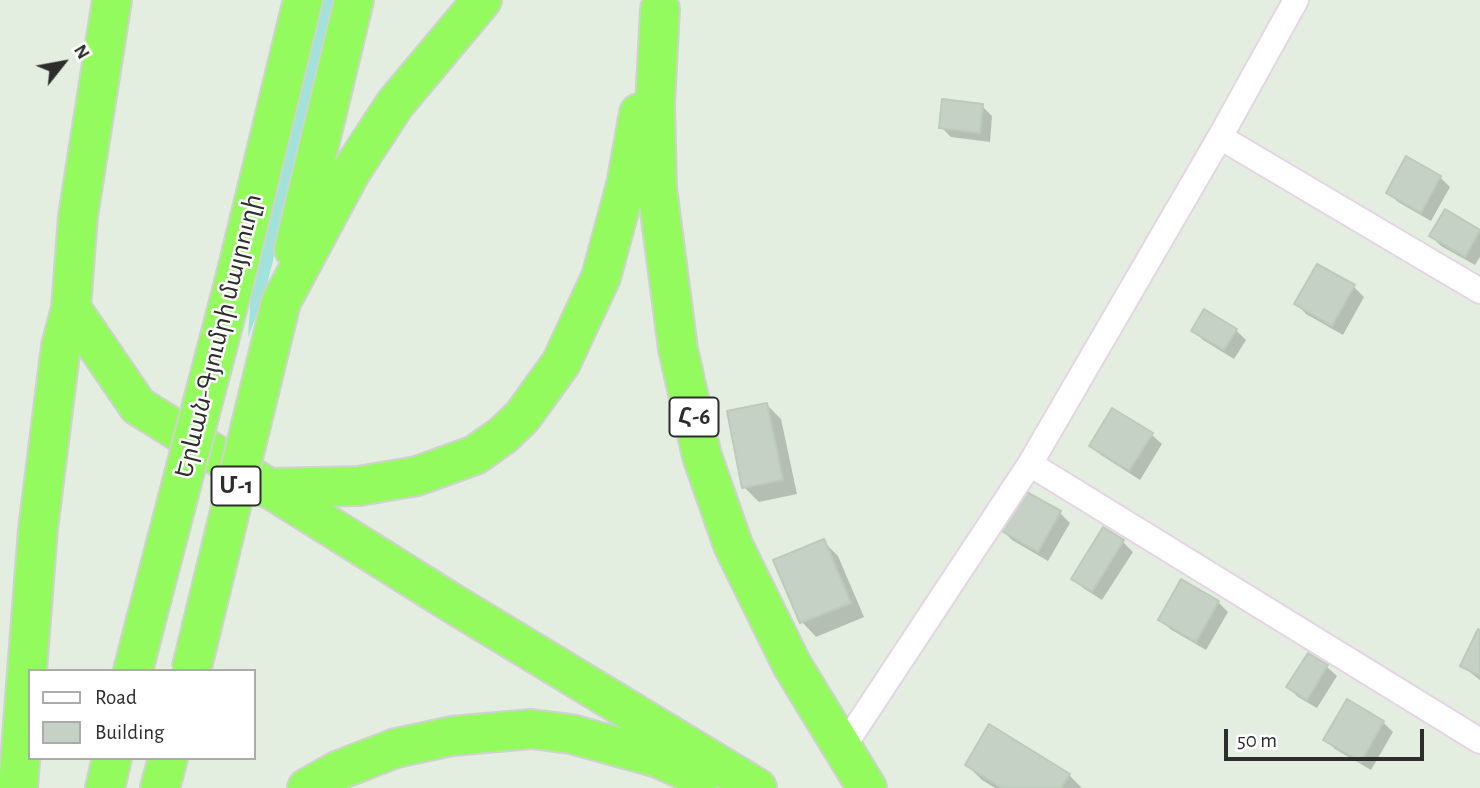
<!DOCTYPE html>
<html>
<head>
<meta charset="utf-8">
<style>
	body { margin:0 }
	#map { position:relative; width:1480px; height:788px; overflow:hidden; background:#e3eee0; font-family:"Alegreya Sans",sans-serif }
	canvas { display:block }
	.legend { position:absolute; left:28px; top:669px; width:228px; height:91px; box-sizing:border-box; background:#fff; border:2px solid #ababab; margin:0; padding:9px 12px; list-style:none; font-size:21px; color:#2d2d2d }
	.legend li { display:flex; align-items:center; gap:14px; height:35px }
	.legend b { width:35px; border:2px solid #ababab }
	.north { position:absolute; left:28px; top:28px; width:70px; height:70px; -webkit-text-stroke:5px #fff; paint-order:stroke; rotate:59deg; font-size:19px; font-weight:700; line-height:28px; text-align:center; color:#2d2d2d }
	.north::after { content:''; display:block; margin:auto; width:24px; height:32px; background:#2d2d2d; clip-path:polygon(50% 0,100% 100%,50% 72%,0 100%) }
	.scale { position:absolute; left:1224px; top:729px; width:200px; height:32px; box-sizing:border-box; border:4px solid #2d2d2d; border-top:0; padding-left:9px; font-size:21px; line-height:24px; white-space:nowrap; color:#2d2d2d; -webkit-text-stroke:5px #fff; paint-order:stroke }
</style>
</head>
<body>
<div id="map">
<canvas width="1480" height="788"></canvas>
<ul class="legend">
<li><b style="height:9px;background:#fff"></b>Road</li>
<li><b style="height:19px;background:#c6d1c5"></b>Building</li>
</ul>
<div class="north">N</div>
<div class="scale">50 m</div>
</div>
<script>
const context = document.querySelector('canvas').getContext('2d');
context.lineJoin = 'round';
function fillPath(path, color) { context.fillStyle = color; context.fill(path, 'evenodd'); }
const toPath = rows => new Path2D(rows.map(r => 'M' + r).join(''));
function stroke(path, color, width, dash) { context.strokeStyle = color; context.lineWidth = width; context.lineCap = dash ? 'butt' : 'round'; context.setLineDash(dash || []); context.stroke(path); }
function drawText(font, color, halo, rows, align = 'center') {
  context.font = font + ' "Alegreya Sans","Noto Sans Armenian",sans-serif'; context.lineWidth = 5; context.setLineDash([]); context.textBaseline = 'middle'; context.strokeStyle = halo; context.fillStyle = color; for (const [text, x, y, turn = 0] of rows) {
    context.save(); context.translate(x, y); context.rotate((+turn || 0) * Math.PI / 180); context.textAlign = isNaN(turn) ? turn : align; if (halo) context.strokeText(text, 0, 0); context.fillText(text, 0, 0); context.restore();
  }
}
const green = toPath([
	[319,0,339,0,265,292,248,338,251,291]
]);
const shadow = toPath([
	[982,106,992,116,990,142,951,137,941,127],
	[1440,177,1450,187,1431,221,1398,202,1388,192],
	[1445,212,1480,232,1480,257,1475,265,1441,246,1431,236],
	[1318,266,1354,287,1364,297,1343,335,1306,314,1297,304],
	[1193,330,1236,330,1246,340,1234,359,1203,340],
	[767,405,781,419,797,494,759,502,744,487],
	[1152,435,1162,444,1140,480,1101,455,1091,445],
	[1024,492,1060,513,1070,523,1048,561,1012,540,1002,530],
	[1104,530,1123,542,1133,552,1102,600,1083,588,1074,579],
	[823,541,838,556,864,617,816,637,802,622,776,561],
	[1218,602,1228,612,1206,650,1170,629,1160,619],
	[1480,632,1480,680,1462,666],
	[1308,655,1327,667,1337,676,1317,708,1298,697,1288,687],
	[1383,722,1393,732,1371,770,1335,749,1325,739],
	[967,765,1069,775,1082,788,995,788,982,780]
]);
const building = toPath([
	[942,99,983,104,980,133,939,128,942,99],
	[1406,156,1441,176,1421,213,1386,193,1406,156],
	[1445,209,1480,230,1465,257,1429,236,1445,209],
	[1317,264,1355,285,1332,326,1294,304,1317,264],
	[1204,309,1237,329,1224,350,1191,331,1204,309],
	[767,403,783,480,742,488,727,411,767,403],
	[1112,408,1153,433,1129,471,1089,446,1112,408],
	[1023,490,1061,511,1038,552,1000,530,1023,490],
	[1103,527,1124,540,1092,592,1071,579,1103,527],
	[824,539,851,603,800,623,773,560,824,539],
	[1181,579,1219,601,1196,642,1158,620,1181,579],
	[1478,629,1480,630,1480,676,1460,666,1478,629],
	[1308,653,1328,665,1307,700,1286,687,1308,653],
	[1347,699,1384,721,1361,762,1323,740,1347,699],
	[989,724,1070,774,1061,788,1002,788,965,765,989,724]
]);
const street = toPath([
	[1220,137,1480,291],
	[1030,464,1480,741],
	[842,749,1030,464,1220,137,1296,0]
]);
const highway = toPath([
	[660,9,655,104,657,188,678,349,702,456,733,545,792,665,867,788],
	[294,249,354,0],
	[236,275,303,0],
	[281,302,350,173,395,104,482,0],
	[71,308,138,406,452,603,757,788],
	[267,488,359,486,417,476,475,455,502,436,522,417,561,363,601,277,626,185,639,113],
	[133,671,145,624],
	[18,788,38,529,61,346,71,308,78,216,112,0],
	[105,788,112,758],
	[160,788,168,758],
	[307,788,339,770,396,748,452,736,531,729,571,734,658,758,700,777]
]);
const highwayBridge = toPath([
	[145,624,236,275],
	[191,671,281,302]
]);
const shields = [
	[694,417,49],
	[236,486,49]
];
const shieldNames = [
	["Հ-6",694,417],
	["Մ-1",236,486]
];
const streetNames = [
	["Երևան-Գյումրի մայրուղի",219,336,-76]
];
fillPath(green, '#9fe3db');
fillPath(shadow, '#0003');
fillPath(building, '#c6d1c5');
stroke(building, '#bccaba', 2);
stroke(street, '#e5d5e4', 28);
stroke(highway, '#d1d1d1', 42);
stroke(street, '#fff', 24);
stroke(highway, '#94fb5f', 38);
stroke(highwayBridge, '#d1d1d1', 42, []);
stroke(highwayBridge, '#94fb5f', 38);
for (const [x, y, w] of shields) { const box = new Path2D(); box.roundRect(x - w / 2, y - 19.5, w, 39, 5); context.fillStyle = '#fff'; context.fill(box); stroke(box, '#2d2d2d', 2); }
drawText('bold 23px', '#2d2d2d', null, shieldNames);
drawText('24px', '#2d2d2d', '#fff', streetNames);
</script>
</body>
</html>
